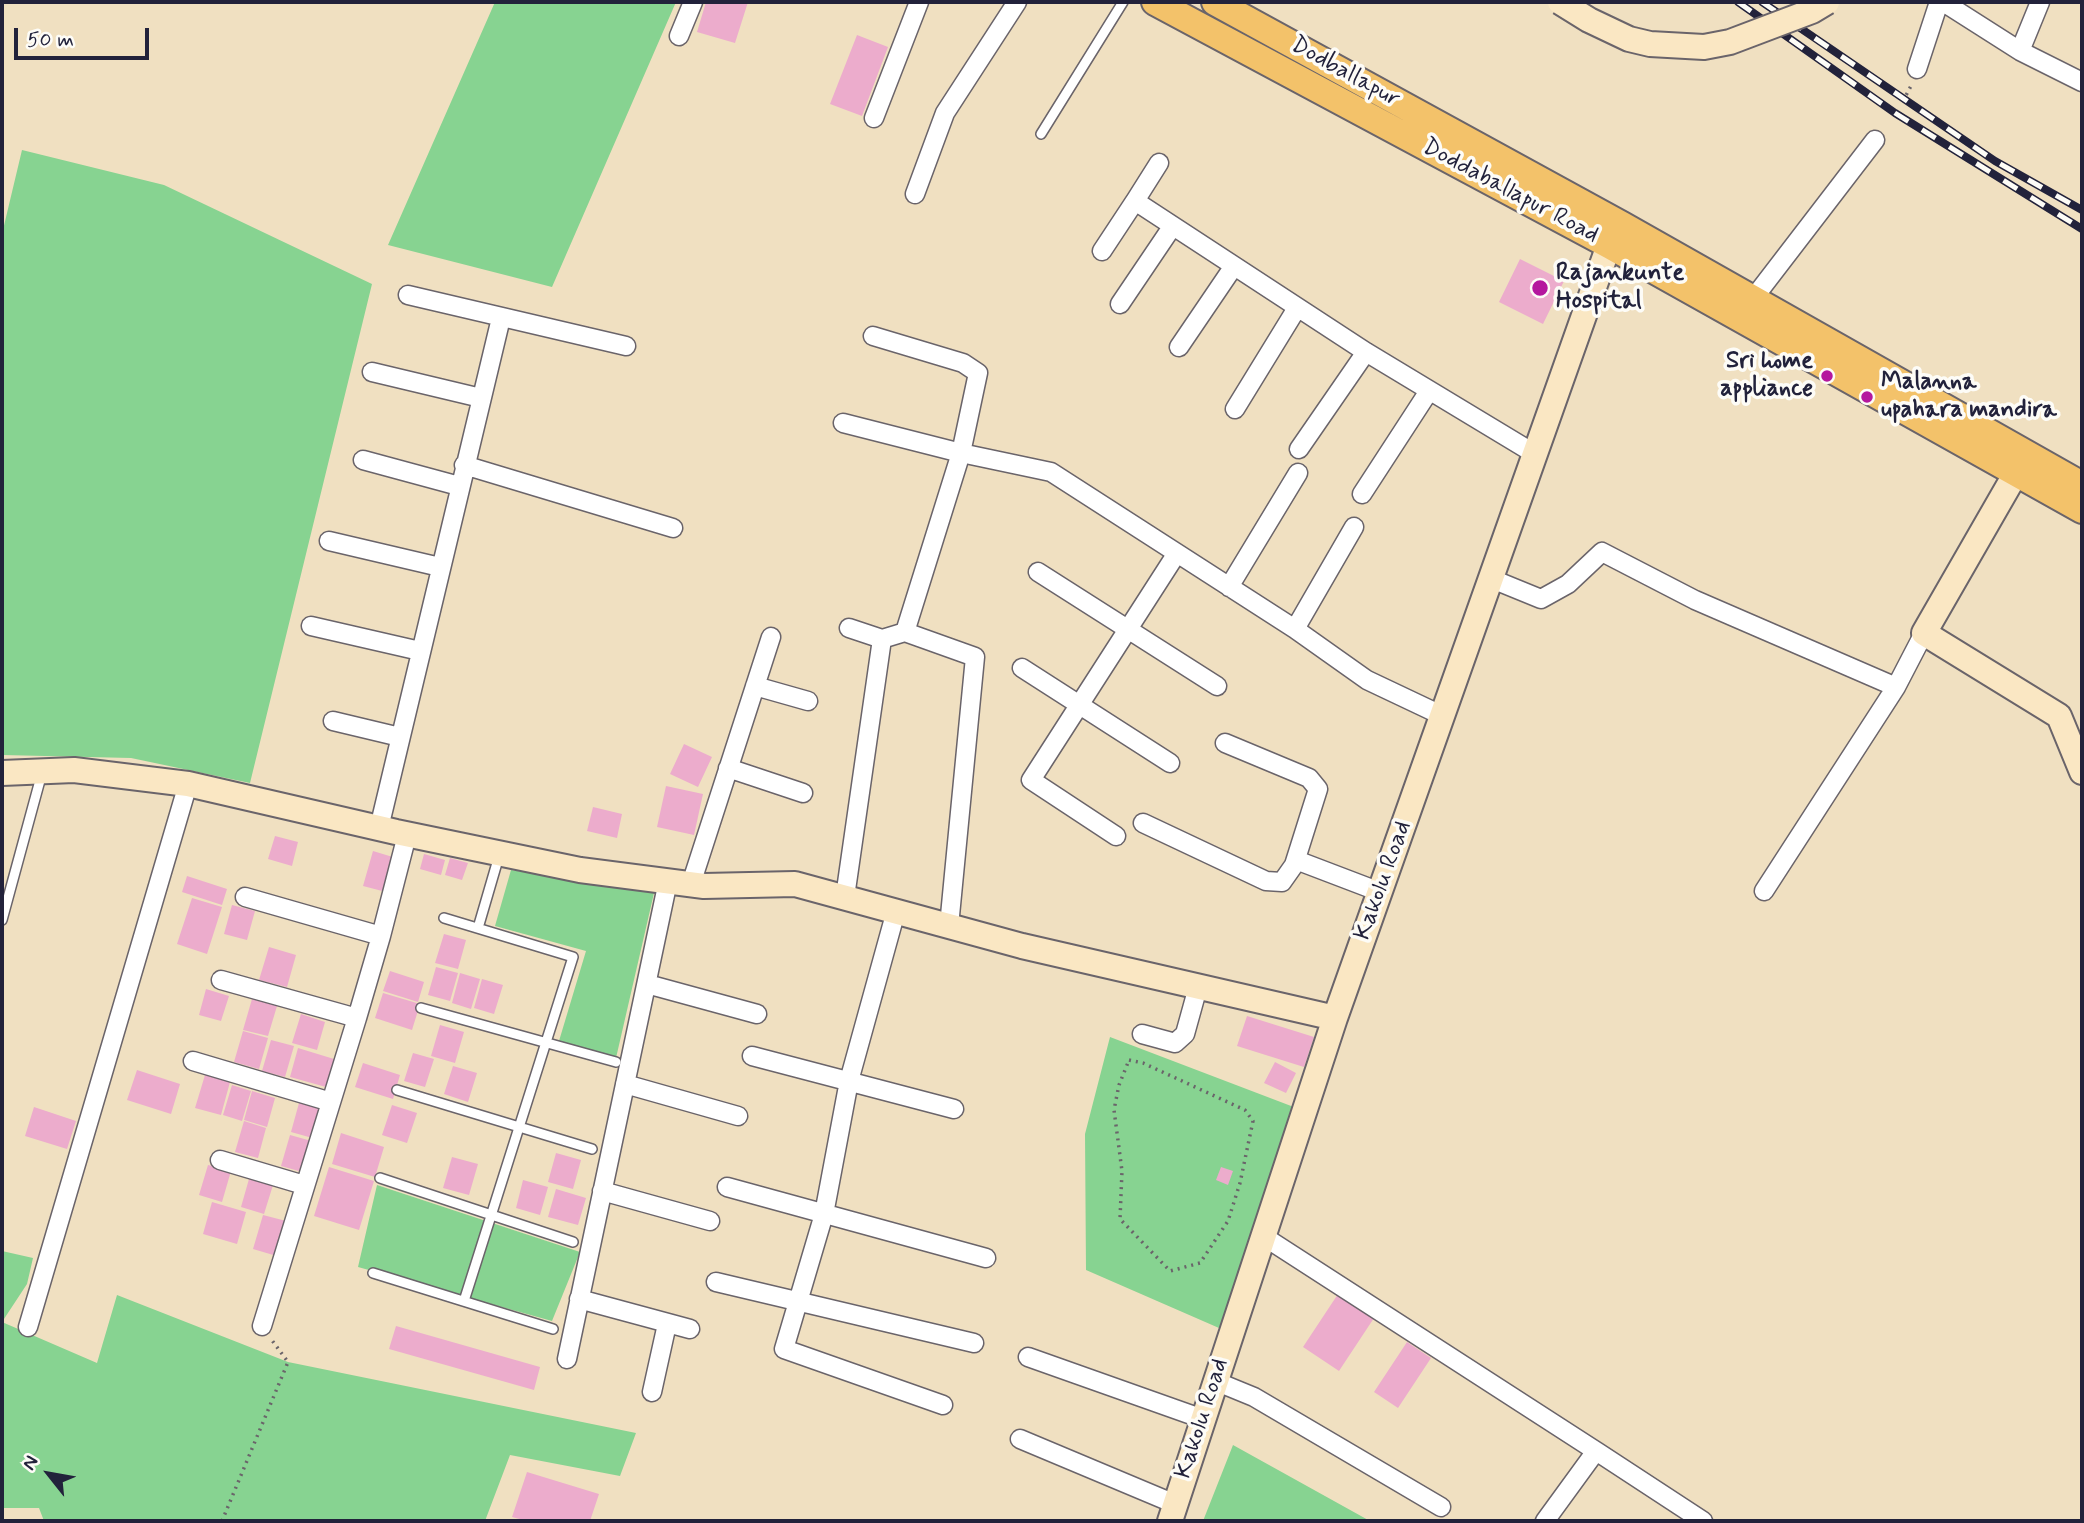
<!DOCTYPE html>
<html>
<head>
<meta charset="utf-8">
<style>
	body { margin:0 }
	#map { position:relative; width:2084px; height:1523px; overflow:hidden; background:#f0e0c1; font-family:Mynerve,sans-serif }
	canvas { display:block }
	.frame { position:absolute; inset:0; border:4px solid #22223b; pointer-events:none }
	.north { position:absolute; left:14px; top:1439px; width:70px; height:70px; -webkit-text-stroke:5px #fdfcf7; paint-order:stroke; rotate:301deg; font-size:19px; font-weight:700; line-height:28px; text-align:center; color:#22223b }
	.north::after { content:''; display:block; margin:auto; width:24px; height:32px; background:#22223b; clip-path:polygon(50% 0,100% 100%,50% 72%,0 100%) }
	.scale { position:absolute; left:14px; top:28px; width:135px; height:32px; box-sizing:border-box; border:4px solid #22223b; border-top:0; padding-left:9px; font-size:21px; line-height:24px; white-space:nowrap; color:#22223b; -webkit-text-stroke:5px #fdfcf7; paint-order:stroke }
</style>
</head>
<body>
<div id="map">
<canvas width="2084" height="1523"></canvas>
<div class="frame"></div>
<div class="north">N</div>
<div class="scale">50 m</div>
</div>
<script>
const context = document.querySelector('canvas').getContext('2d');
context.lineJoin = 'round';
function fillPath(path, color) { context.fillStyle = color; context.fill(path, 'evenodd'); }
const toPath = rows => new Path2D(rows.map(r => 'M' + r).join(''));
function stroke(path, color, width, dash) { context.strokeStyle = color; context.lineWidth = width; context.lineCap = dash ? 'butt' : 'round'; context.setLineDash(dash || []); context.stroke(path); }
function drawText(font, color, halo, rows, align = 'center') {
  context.font = font + ' Mynerve,sans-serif'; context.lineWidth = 7; context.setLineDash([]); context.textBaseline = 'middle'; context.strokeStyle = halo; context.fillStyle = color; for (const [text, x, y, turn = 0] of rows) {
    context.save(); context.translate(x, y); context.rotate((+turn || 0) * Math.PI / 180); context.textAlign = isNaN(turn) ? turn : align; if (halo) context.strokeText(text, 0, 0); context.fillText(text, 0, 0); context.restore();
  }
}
const green = toPath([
	[495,2,676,2,552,287,388,245],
	[22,150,164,185,372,284,250,783,131,758,2,755,2,234],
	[511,870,654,893,616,1058,559,1041,586,951,495,926],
	[1110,1037,1299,1109,1219,1328,1086,1270,1085,1134],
	[377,1185,580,1252,552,1321,358,1267],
	[2,1251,33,1258,27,1284,2,1322,97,1363,117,1295,288,1362,636,1433,620,1476,510,1455,485,1521,44,1521,39,1508,2,1508],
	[1233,1445,1370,1521,1203,1521]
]);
const building = toPath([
	[706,2,748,2,735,43,697,32],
	[857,35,888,47,862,116,830,104],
	[1520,259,1564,281,1543,324,1499,302],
	[684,744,712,757,698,787,670,774],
	[666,786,703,794,694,835,657,827],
	[593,807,622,814,617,838,587,831],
	[275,836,298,842,292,866,268,859],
	[373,851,396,858,386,892,363,886],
	[424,854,445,860,441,875,420,869],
	[450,858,468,863,462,880,445,875],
	[187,876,227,889,222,905,182,892],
	[192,898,222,907,207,954,177,944],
	[232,905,255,911,247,940,224,934],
	[444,934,466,940,458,969,435,963],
	[269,947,296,955,287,987,259,980],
	[436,967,458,973,450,1001,428,995],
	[390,971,424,982,418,1002,383,991],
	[460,973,480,979,471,1009,452,1003],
	[482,979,503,985,494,1014,474,1008],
	[206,989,229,996,221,1021,199,1015],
	[383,993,420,1004,412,1030,375,1018],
	[252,999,277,1006,268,1036,243,1030],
	[301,1014,325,1022,317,1050,292,1043],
	[1247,1016,1314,1037,1304,1067,1237,1046],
	[440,1025,464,1032,455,1063,431,1056],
	[243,1031,268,1038,259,1069,234,1062],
	[271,1040,294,1046,285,1077,262,1071],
	[298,1048,334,1059,326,1087,290,1077],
	[413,1053,434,1059,425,1087,404,1081],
	[1275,1062,1296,1073,1286,1093,1264,1083],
	[363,1063,400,1075,393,1099,355,1087],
	[453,1066,477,1073,468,1102,444,1094],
	[137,1070,180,1084,171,1114,127,1100],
	[205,1075,230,1082,221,1115,195,1108],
	[232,1085,251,1091,242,1121,223,1115],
	[252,1091,275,1098,267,1127,244,1120],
	[299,1103,324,1110,316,1139,291,1132],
	[392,1105,417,1113,407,1143,382,1135],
	[34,1107,76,1121,67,1149,25,1136],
	[244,1121,266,1128,258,1158,235,1152],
	[341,1133,384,1147,375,1177,332,1164],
	[290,1135,315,1142,306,1173,281,1166],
	[556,1153,581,1160,573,1189,548,1182],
	[452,1157,478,1164,469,1195,443,1188],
	[208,1165,231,1171,222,1202,199,1195],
	[329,1167,374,1181,359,1230,314,1216],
	[1221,1167,1233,1171,1228,1185,1216,1180],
	[249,1179,273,1185,264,1214,241,1207],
	[523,1180,548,1187,540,1215,516,1208],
	[556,1189,586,1198,578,1225,548,1217],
	[212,1202,246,1212,237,1244,203,1234],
	[263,1215,290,1222,280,1257,253,1249],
	[1338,1294,1374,1318,1339,1371,1303,1347],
	[396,1326,540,1367,534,1390,389,1349],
	[1407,1342,1431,1358,1398,1408,1374,1392],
	[527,1472,599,1494,590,1521,527,1521,512,1517]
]);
const path = toPath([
	[1903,101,1912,84],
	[1129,1060,1143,1063,1245,1110,1253,1121,1240,1183,1228,1221,1200,1263,1170,1271,1120,1219,1122,1171,1114,1110,1119,1085,1129,1060],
	[222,1521,288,1362,271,1339]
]);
const lane = toPath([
	[1041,134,1123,2],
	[444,918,573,957,464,1301],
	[2,920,42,773],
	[478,928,499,856],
	[421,1008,616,1062],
	[397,1090,592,1149],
	[380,1178,573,1242],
	[373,1273,553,1329]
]);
const street = toPath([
	[1943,2,2020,51,2082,82],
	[679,36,693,2],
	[2020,51,2040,2],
	[1917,69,1939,2],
	[874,118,919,2],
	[915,194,945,113,1017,2],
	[1135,201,1159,163],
	[1102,251,1135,201,1366,352,1535,454],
	[408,295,626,346],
	[1120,304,1172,227],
	[1746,308,1875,140],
	[1179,347,1234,266],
	[372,372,481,398],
	[1235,409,1297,308],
	[843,423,961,453,978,373,963,363,873,336],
	[1299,449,1366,352],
	[363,460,459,486],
	[464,465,673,528],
	[1362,494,1429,391],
	[329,541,440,567],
	[1038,572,1217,686],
	[1492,579,1541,599,1568,584,1602,552,1695,600,1896,687,1764,891],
	[1229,587,1298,473],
	[311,626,420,651],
	[849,628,882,639],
	[1295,629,1354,527],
	[905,632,961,453,1051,472,1295,629,1367,680,1443,716],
	[1022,668,1170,763],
	[755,686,808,701],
	[1896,687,1924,633],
	[333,721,400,737],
	[728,768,803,793],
	[1143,823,1266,881,1282,882,1294,865,1318,789,1309,778,1225,743],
	[379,828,501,318],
	[1116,836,1031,780,1177,553],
	[1296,860,1380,892],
	[691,884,771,637],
	[245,897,381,936,407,835],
	[845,897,882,639,905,632,975,657,949,926],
	[896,911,849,1081,824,1214,784,1349,943,1405],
	[221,980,357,1018,381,936],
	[647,984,757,1014],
	[1142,1034,1175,1043,1185,1034,1198,987],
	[752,1056,954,1109],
	[193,1061,331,1102],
	[625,1084,738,1116],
	[220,1160,304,1185],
	[727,1187,986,1258],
	[602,1191,710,1221],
	[1263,1236,1596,1451,1545,1521],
	[716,1282,974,1343],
	[579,1299,690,1329],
	[262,1326,357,1018],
	[28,1327,188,784],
	[1028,1357,1203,1419],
	[567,1359,668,881],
	[1215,1381,1254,1397,1441,1507],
	[652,1392,667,1324],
	[1020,1439,1175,1504],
	[1596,1451,1703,1521]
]);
const secondary = toPath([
	[2016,473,1924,633,2059,716,2082,772],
	[2,773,74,770,188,784,396,832,580,870,704,886,795,884,1022,946,1335,1018],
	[1170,1521,1335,1018,1609,245,1619,229]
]);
const primary = toPath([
	[1155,2,1609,245,2082,510],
	[1215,2,1622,225,2082,485]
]);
const rail = toPath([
	[1738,2,1895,113,2082,229],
	[1762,2,1995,161,2082,210]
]);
const secondaryBridge = toPath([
	[1560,2,1589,20,1629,39,1650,44,1704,47,1730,42,1812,11,1827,2]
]);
const markers = [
	[1540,288,9,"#b5179e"],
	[1827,376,7,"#b5179e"],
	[1867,397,7,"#b5179e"]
];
const streetNames = [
	["Dodballapur",1345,73,29],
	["Doddaballapur Road",1510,192,28],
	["Kakolu Road",1384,881,-70],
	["Kakolu Road",1203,1419,-72]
];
const poiNames = [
	["Rajankunte",1556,274],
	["Hospital",1556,302],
	["Sri home",1813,362,"right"],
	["appliance",1813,390,"right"],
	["Malanna",1881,383],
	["upahara mandira",1881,411]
];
fillPath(green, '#87d391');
fillPath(building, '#ecaccc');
stroke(lane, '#6a646a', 12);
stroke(street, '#6a646a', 21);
stroke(secondary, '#6a646a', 28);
stroke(primary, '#6a646a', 30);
stroke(path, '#6a646a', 3.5, [2, 5]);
stroke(lane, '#fff', 9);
stroke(street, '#fff', 18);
stroke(secondary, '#fae7c3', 24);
stroke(primary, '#f3c26a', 26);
stroke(rail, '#22223b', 8);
stroke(rail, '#fdfcf7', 5, [16]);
stroke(secondaryBridge, '#6a646a', 28, []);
stroke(secondaryBridge, '#fae7c3', 24);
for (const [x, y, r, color] of markers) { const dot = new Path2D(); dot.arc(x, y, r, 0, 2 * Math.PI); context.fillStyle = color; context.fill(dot); stroke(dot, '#fdfcf7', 2.5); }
drawText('24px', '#22223b', '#fdfcf7', streetNames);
drawText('bold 24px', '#22223b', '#fdfcf7', poiNames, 'left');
</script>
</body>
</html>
